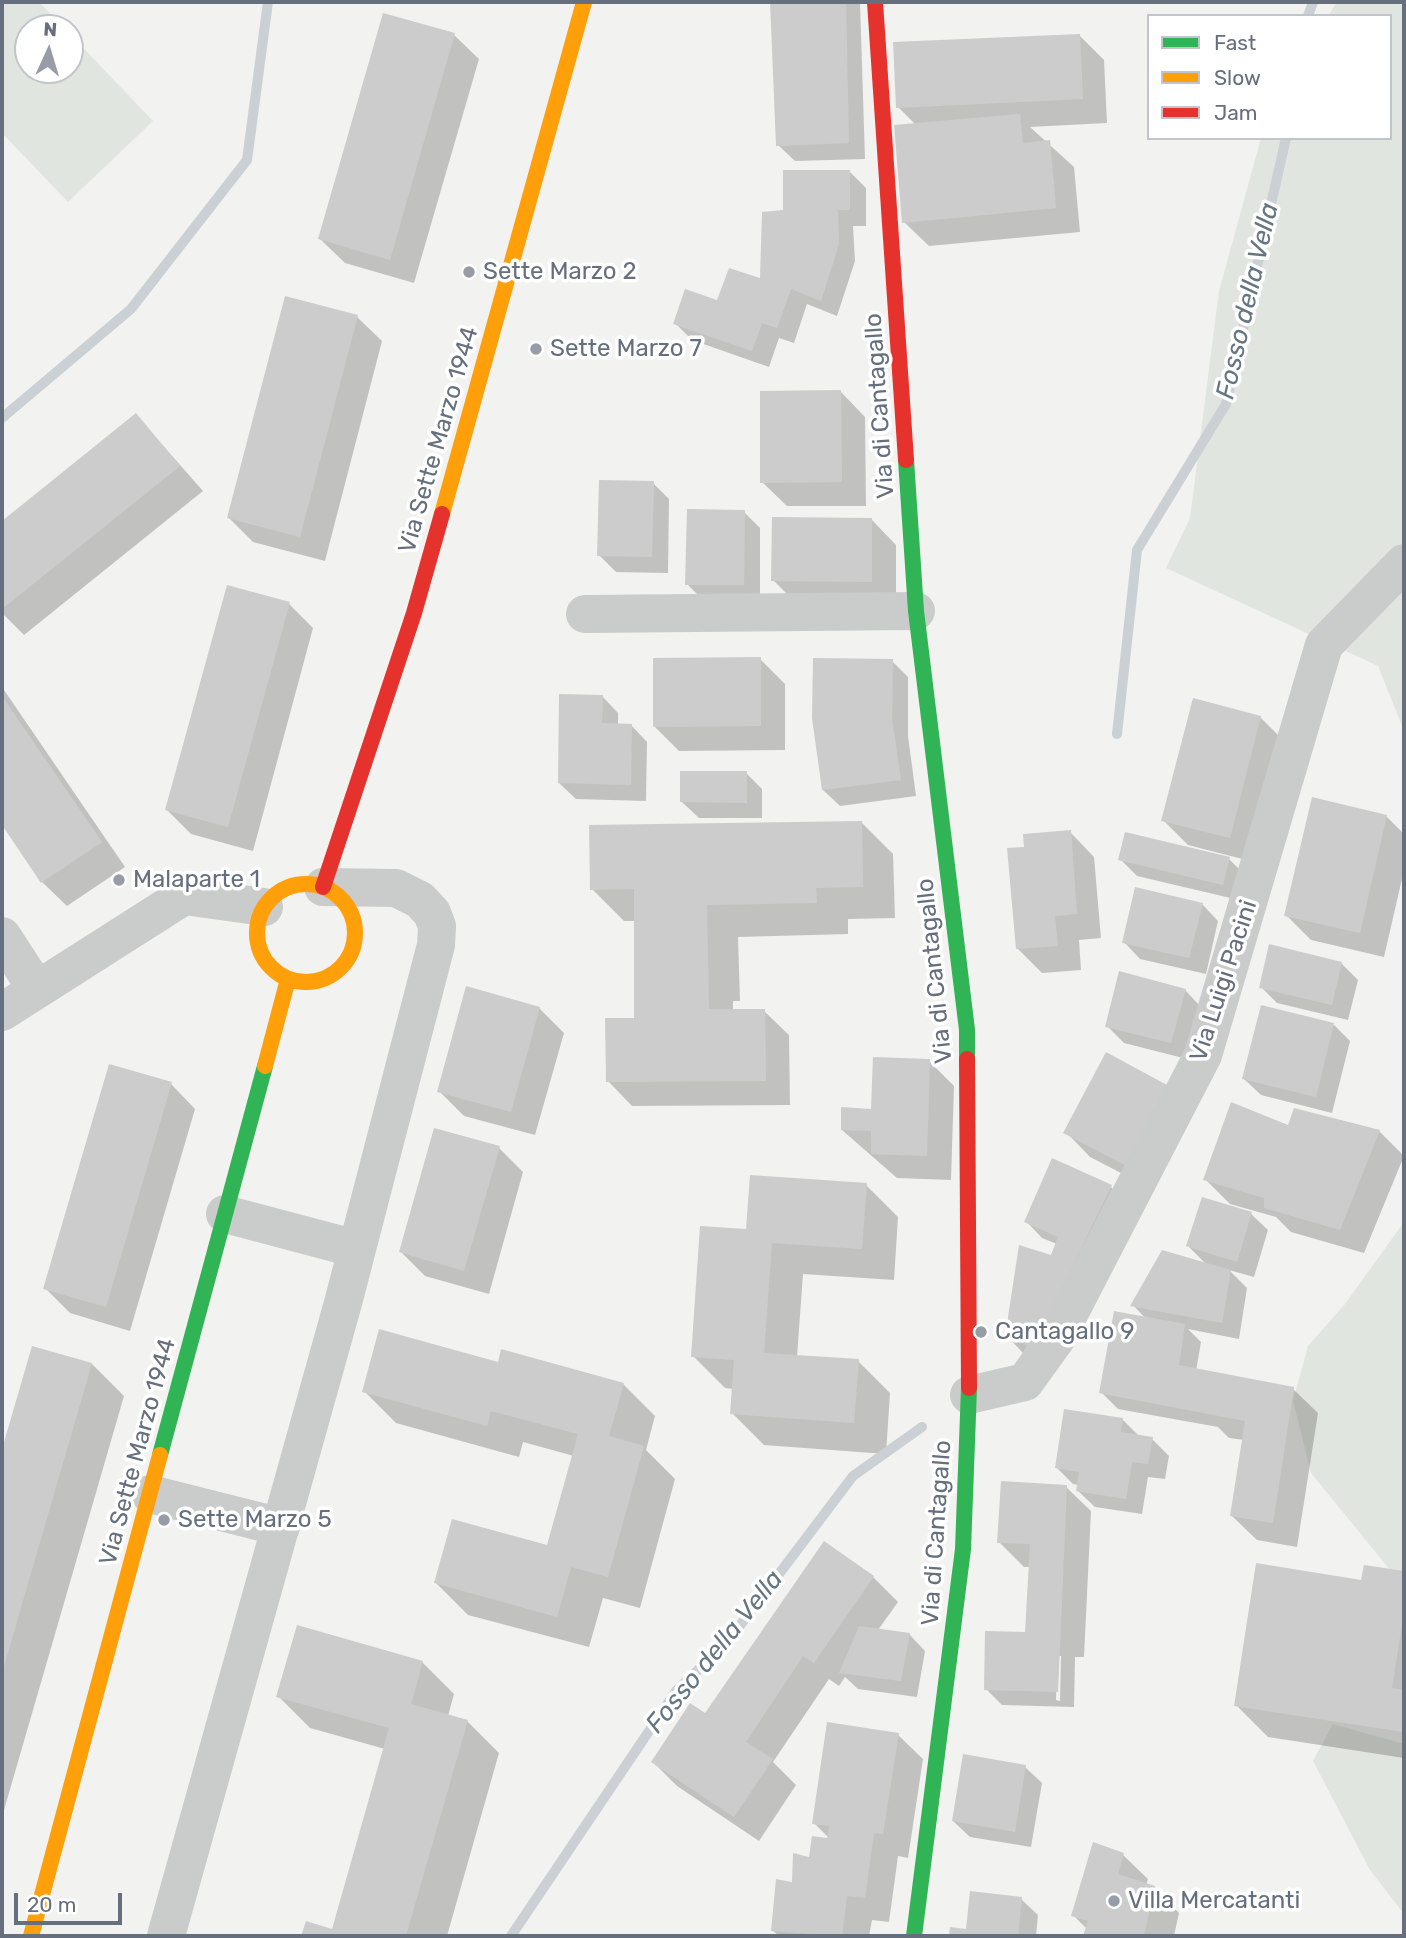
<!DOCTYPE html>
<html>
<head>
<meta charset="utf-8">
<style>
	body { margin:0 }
	#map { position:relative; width:1406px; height:1938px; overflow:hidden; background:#f2f2f0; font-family:Rubik,sans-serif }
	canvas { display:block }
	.frame { position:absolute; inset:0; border:4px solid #656f7e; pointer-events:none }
	.legend { position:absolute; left:1147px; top:14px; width:245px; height:126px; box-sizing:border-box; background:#fff; border:2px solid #c1c5cb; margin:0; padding:9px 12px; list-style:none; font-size:21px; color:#656f7e }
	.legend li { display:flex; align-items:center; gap:14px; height:35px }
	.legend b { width:35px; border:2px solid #c1c5cb }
	.north { position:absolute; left:14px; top:14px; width:70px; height:70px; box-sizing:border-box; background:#fff; border:2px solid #c1c5cb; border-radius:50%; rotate:4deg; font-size:19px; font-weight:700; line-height:28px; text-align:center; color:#656f7e }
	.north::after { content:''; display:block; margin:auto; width:24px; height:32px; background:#969da6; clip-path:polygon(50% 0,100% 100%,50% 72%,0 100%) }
	.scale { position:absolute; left:14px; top:1893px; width:108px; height:32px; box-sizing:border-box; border:4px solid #656f7e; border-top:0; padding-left:9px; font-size:21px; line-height:24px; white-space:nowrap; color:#656f7e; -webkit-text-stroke:5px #fff; paint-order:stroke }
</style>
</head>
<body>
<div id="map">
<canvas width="1406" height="1938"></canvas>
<div class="frame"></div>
<ul class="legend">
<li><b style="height:9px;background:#30b455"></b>Fast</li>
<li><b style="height:9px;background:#ff9f0a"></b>Slow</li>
<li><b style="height:9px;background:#e5322d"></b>Jam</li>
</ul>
<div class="north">N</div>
<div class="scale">20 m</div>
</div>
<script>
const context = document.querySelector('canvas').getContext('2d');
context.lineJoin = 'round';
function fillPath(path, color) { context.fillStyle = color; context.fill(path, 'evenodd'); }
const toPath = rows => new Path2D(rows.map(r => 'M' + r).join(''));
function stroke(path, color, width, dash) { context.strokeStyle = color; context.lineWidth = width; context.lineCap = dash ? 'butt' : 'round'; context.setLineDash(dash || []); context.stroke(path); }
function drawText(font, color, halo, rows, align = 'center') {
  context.font = font + ' Rubik,sans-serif'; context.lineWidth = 7; context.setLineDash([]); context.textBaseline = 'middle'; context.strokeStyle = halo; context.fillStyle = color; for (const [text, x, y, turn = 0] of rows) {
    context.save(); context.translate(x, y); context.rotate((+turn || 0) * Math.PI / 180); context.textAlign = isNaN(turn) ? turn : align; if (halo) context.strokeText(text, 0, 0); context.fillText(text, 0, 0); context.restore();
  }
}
const green = toPath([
	[2,2,39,2,64,28,28,28,28,70,70,70,70,34,153,121,68,202,2,133],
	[1337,2,1404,2,1404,731,1378,666,1166,568,1190,518,1219,291,1261,138,1390,138,1390,16,1328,16],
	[1404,1222,1404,1587,1311,1473,1293,1401,1308,1346,1345,1304],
	[1333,1724,1404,1744,1404,1914,1370,1870,1313,1761]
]);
const shadow = toPath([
	[772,2,860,2,865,159,795,161,778,145],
	[454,35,479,59,414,283,345,263,320,239],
	[1079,35,1104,60,1107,123,1030,127,1074,167,1080,232,929,246,904,222,916,125,898,107],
	[850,172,866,188,866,226,853,226,855,261,837,316,807,304,794,343,779,338,769,367,692,340,675,323,762,281],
	[357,317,382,341,325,561,253,542,229,518],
	[841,392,865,417,866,506,787,506,762,482],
	[136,415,203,491,24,635,2,613,2,523],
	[653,483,669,499,668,573,616,572,599,555],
	[744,512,760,528,760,601,704,601,687,584],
	[872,520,896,545,896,606,798,605,773,580],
	[289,604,313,628,253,851,191,834,167,810],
	[760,659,785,684,785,750,679,751,655,727],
	[892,661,908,677,908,736,916,796,840,806,823,790],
	[2,687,125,867,67,906,42,882,2,822],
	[602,696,618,713,618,725,631,725,647,742,646,801,576,799,559,783],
	[1260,717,1285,742,1254,862,1188,845,1163,820],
	[746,773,762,789,762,818,699,818,682,802],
	[1386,816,1404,834,1404,870,1384,957,1311,940,1286,915],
	[861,822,893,854,895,918,848,919,848,934,738,937,740,1001,733,1001,733,1011,764,1011,789,1035,790,1105,632,1106,608,1081,635,1020,635,921,624,921,592,889],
	[1070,832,1094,857,1101,938,1079,940,1081,970,1042,973,1017,948,1025,849],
	[1228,858,1245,875,1239,900,1137,876,1120,859],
	[1202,904,1218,921,1206,974,1140,959,1124,942],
	[1341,963,1358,980,1348,1020,1277,1003,1261,987],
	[1185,990,1201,1007,1187,1059,1124,1043,1107,1026],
	[539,1008,564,1033,535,1135,464,1116,439,1091],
	[1334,1025,1350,1041,1332,1113,1261,1095,1244,1079],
	[929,1061,954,1086,951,1180,897,1178,842,1130,873,1111],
	[171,1084,195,1109,130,1331,70,1313,45,1288],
	[1166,1086,1150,1188,1090,1157,1066,1132],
	[1289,1128,1379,1131,1404,1156,1364,1253,1291,1232,1276,1217,1230,1204,1205,1179],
	[499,1148,523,1172,489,1294,425,1276,401,1252],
	[866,1185,898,1217,894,1280,803,1274,797,1357,858,1361,890,1393,886,1454,764,1445,732,1413,733,1389,725,1388,693,1356,748,1231],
	[1111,1187,1127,1203,1023,1353,1007,1336,1057,1244,1042,1238,1026,1221],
	[1251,1214,1268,1230,1254,1277,1229,1270,1247,1288,1239,1339,1188,1329,1201,1342,1196,1371,1293,1389,1318,1413,1297,1547,1257,1540,1232,1516,1244,1440,1229,1438,1218,1427,1118,1409,1101,1392,1146,1319,1133,1305,1207,1265,1188,1246],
	[33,1348,92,1364,124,1396,2,1817,2,1455],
	[499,1364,623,1384,655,1416,646,1450,675,1479,640,1608,603,1598,589,1647,468,1615,436,1583,549,1547,574,1456,523,1442,519,1457,396,1423,364,1391],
	[1123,1420,1140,1437,1152,1439,1169,1456,1165,1479,1148,1477,1142,1514,1095,1507,1078,1491,1079,1485,1073,1484,1056,1467],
	[1066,1487,1091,1511,1084,1657,1075,1657,1074,1707,1002,1705,986,1689,1030,1634,1030,1567,1024,1567,999,1542],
	[1057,1656,1061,1656,1060,1701,1056,1700],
	[824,1543,873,1577,898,1602,878,1630,909,1634,925,1651,917,1697,858,1689,845,1677,839,1686,829,1679,773,1762,796,1785,759,1841,677,1786,653,1762,705,1716],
	[1365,1567,1404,1572,1404,1758,1268,1737,1236,1705,1363,1582],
	[422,1662,454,1694,448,1716,467,1721,499,1753,447,1936,303,1936,307,1923,334,1931,385,1749,310,1728,278,1696],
	[898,1735,923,1759,908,1858,898,1856,889,1922,872,1920,869,1936,779,1936,772,1930,793,1884,810,1859,831,1840,814,1823],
	[1025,1767,1042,1783,1031,1847,970,1837,953,1821],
	[1123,1855,1148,1879,1146,1885,1154,1888,1179,1913,1174,1936,1085,1936,1087,1929,1073,1915],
	[1021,1899,1038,1915,1036,1936,950,1936,951,1929,967,1930]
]);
const stream = toPath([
	[1308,16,1313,2],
	[2,418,131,309,247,160,268,2],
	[1117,734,1137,550,1226,404,1286,138],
	[511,1936,676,1691,726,1644,853,1476,922,1427]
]);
const building = toPath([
	[770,2,846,2,849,143,776,146],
	[383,13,455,33,390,260,318,239],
	[1080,34,1083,99,896,108,893,42],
	[1020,114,1023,143,1050,140,1056,208,902,223,894,125],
	[783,170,850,170,850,210,838,210,839,244,821,301,791,289,777,328,762,323,752,351,673,324,685,289,717,300,729,268,760,278,762,212,783,210],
	[285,296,358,315,300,537,227,518],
	[841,390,842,482,760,483,760,391],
	[136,413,180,466,2,609,2,521],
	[599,480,654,481,652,557,597,556],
	[687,509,745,510,744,585,685,585],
	[772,517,872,518,872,582,771,581],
	[227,585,290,602,228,827,165,810],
	[761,657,761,726,653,727,653,658],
	[813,658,893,659,892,719,901,780,822,790,812,718],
	[559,694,603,695,602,723,632,724,631,785,558,783],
	[2,696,102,842,41,883,2,825],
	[1193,698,1261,716,1230,838,1161,821],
	[680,771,747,771,747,803,680,802],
	[1312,797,1387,815,1360,933,1284,916],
	[862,821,863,887,816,888,817,903,707,905,709,1009,765,1009,766,1081,606,1082,605,1018,634,1018,634,889,590,890,589,825],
	[1071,830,1077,914,1055,916,1058,946,1016,949,1007,848,1024,847,1023,834],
	[1125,832,1230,857,1223,885,1118,860],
	[1135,887,1203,903,1189,958,1122,943],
	[1269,944,1342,962,1332,1005,1259,988],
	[1119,971,1186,989,1171,1043,1105,1027],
	[466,986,540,1007,511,1112,437,1092],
	[1261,1005,1334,1023,1316,1097,1242,1079],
	[1106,1052,1167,1085,1125,1165,1063,1133],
	[873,1057,930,1059,927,1156,871,1154,871,1131,841,1130,841,1107,871,1109],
	[109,1064,172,1082,106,1307,43,1289],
	[1231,1102,1288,1125,1294,1108,1380,1130,1340,1230,1264,1208,1264,1198,1203,1180],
	[434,1128,500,1146,464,1271,399,1252],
	[1052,1158,1112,1185,1033,1347,1005,1337,1019,1245,1051,1255,1058,1237,1024,1222],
	[750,1175,867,1183,862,1249,772,1243,764,1353,859,1359,854,1423,730,1414,734,1360,691,1357,700,1226,746,1229],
	[1202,1197,1252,1212,1237,1262,1186,1246],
	[1162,1250,1231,1270,1222,1323,1130,1306],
	[1114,1311,1185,1324,1179,1365,1294,1387,1273,1523,1230,1516,1245,1421,1099,1393],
	[379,1329,498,1362,501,1349,624,1383,609,1436,644,1446,608,1577,571,1567,557,1617,434,1583,452,1519,547,1545,578,1434,491,1411,487,1426,362,1392],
	[32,1346,92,1363,2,1673,2,1449],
	[1064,1409,1123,1418,1121,1432,1153,1437,1148,1464,1132,1462,1126,1499,1076,1491,1079,1472,1055,1468],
	[1001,1481,1067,1485,1058,1692,984,1690,985,1631,1025,1632,1030,1544,997,1543],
	[824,1541,874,1576,814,1663,803,1656,746,1742,773,1759,734,1817,651,1762,690,1703,705,1713],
	[1256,1563,1361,1580,1364,1565,1404,1571,1404,1611,1392,1688,1404,1690,1404,1732,1234,1706],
	[297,1625,423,1661,411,1704,468,1720,406,1936,301,1936,306,1921,332,1929,389,1728,276,1697],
	[859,1626,910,1633,901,1681,839,1673],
	[827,1722,899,1733,883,1834,874,1833,865,1898,847,1896,842,1936,771,1931,776,1879,792,1882,793,1853,809,1857,812,1836,827,1838,829,1826,812,1824],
	[963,1754,1026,1765,1015,1832,952,1821],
	[1093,1842,1124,1853,1118,1874,1155,1886,1144,1936,1083,1936,1088,1921,1071,1916],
	[970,1891,1022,1897,1018,1936,949,1936,950,1927,966,1929]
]);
const street = toPath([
	[585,614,916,611],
	[2,936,36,988],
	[2,1012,184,896,264,907],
	[225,1214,357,1249],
	[969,1395,1025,1382,1056,1339,1203,1055,1324,645,1404,563],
	[150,1494,281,1527],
	[166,1936,343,1303,436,945,437,926,432,913,420,900,396,888,323,887]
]);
const fast = toPath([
	[906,460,916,611,967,1030,967,1059],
	[160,1455,265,1066],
	[914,1936,963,1549,969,1388]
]);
const slow = toPath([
	[442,514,584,2],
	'257 933a49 49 0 1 1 98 0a49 49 0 1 1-98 0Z',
	[265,1066,288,979],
	[31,1936,160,1455]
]);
const jam = toPath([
	[875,2,906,460],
	[323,887,414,613,442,514],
	[967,1059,969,1388]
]);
const markers = [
	[469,272,7,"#969da6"],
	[536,349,7,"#969da6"],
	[119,880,7,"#969da6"],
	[981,1332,7,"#969da6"],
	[164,1520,7,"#969da6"],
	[1114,1901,7,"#969da6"]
];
const poiNames = [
	["Sette Marzo 2",483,272],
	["Sette Marzo 7",550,349],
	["Malaparte 1",133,880],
	["Cantagallo 9",995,1332],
	["Sette Marzo 5",178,1520],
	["Villa Mercatanti",1128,1901]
];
const streetNames = [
	["Via di Cantagallo",880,406,-94],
	["Via Sette Marzo 1944",439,440,-74],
	["Via di Cantagallo",935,971,-96],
	["Via Luigi Pacini",1224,981,-72],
	["Via Sette Marzo 1944",138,1452,-75],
	["Via di Cantagallo",937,1533,-86]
];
const waterNames = [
	["Fosso della Vella",1248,301,-77],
	["Fosso della Vella",715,1652,-51]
];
fillPath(green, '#e1e5df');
fillPath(shadow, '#0003');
stroke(stream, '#cad0d3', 10);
fillPath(building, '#ccc');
stroke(street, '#cacbcb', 38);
stroke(fast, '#30b455', 16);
stroke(slow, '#ff9f0a', 16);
stroke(jam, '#e5322d', 16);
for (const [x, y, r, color] of markers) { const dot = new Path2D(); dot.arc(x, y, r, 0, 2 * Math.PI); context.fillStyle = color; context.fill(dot); stroke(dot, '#fff', 2.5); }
drawText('24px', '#656f7e', '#fff', poiNames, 'left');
drawText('24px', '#656f7e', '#fff', streetNames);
drawText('italic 26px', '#657682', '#fff', waterNames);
</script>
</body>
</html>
